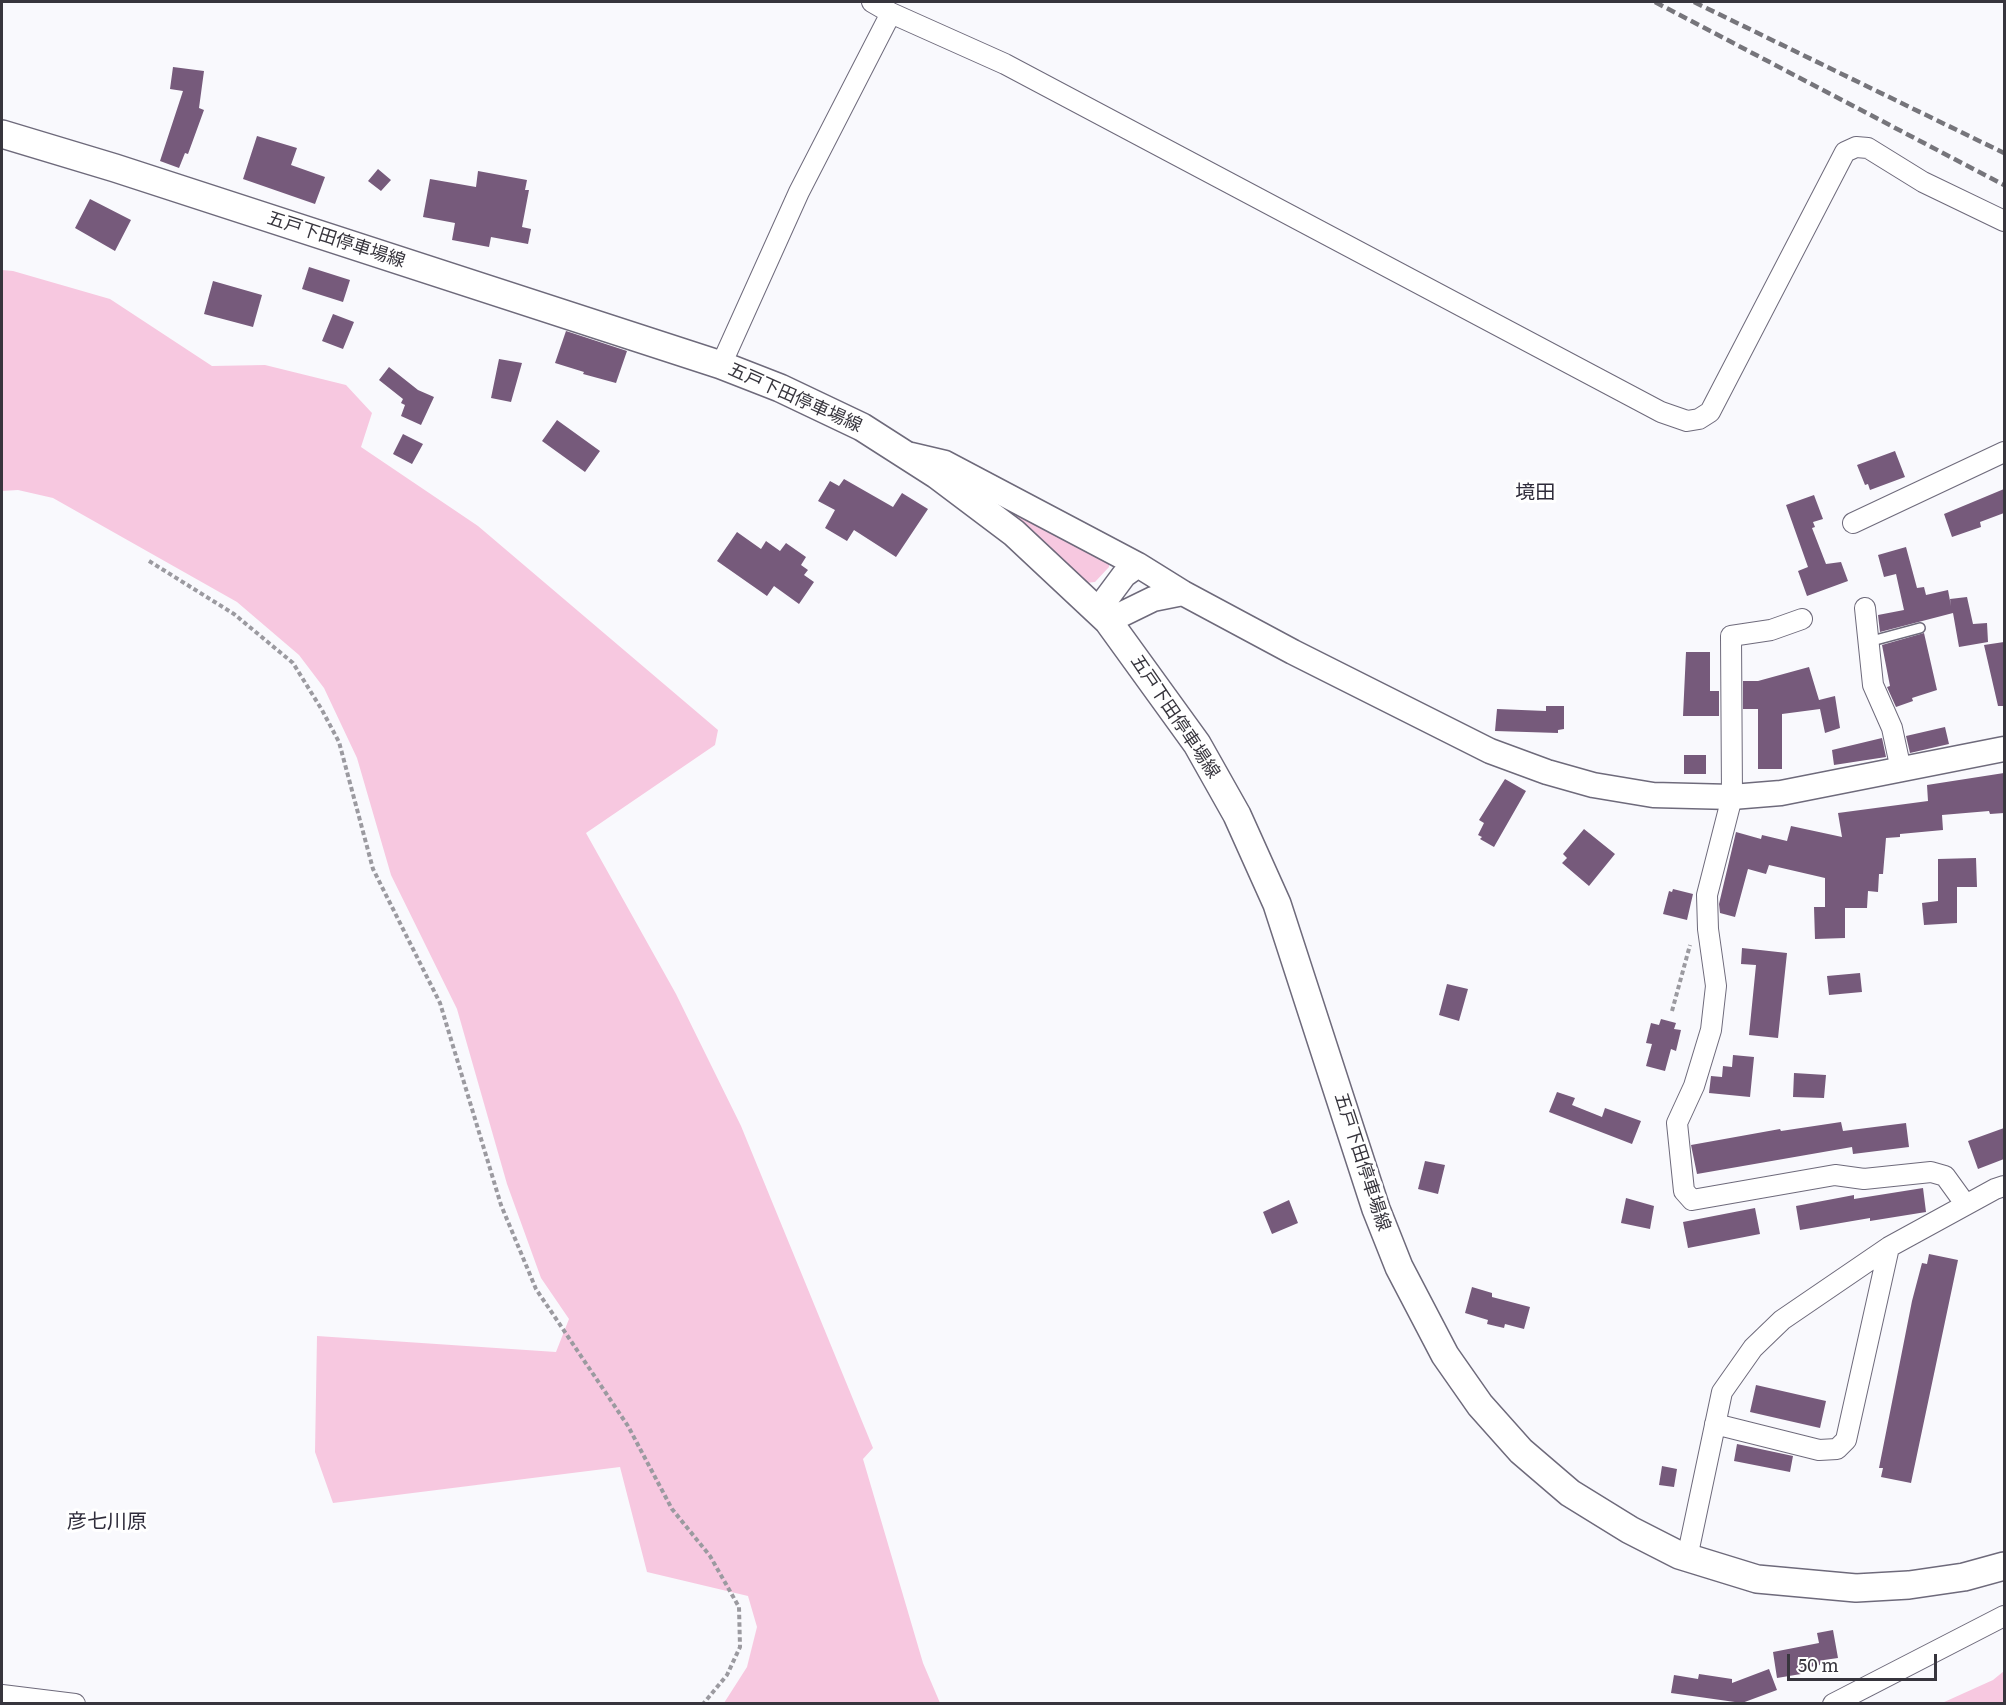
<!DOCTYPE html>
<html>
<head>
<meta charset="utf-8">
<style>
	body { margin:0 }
	#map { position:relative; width:2006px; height:1705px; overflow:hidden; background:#f9f9fd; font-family:Literata,serif }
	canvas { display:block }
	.frame { position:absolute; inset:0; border:3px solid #37353d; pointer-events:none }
	.scale { position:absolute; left:1787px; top:1654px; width:150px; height:27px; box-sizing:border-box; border:3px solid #37353d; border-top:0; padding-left:8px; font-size:18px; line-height:21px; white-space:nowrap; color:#37353d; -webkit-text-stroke:4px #fff; paint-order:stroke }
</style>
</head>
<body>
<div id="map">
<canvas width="2006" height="1705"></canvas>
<div class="frame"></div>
<div class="scale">50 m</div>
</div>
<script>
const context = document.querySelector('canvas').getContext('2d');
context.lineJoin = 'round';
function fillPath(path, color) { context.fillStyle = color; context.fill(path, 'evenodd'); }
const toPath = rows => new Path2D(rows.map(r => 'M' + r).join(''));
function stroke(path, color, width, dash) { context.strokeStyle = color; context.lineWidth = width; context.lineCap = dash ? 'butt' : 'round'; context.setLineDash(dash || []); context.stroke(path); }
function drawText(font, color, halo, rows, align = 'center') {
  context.font = font + ' Literata,"Noto Sans JP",serif'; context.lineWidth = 6; context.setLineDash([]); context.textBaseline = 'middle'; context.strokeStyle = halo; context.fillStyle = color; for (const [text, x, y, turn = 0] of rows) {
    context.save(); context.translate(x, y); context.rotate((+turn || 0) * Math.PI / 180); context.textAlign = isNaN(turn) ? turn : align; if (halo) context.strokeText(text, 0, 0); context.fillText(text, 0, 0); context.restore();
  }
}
const green = toPath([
	[2,270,13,271,110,299,212,366,265,365,346,385,372,413,361,447,478,526,718,730,715,745,586,833,676,994,741,1126,873,1448,863,1459,923,1663,940,1703,724,1703,747,1667,757,1627,748,1596,647,1572,620,1467,333,1503,315,1452,317,1336,556,1352,569,1319,541,1278,507,1184,457,1009,391,875,357,758,324,688,299,655,237,602,53,498,18,490,2,491],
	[1021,510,1109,558,1109,567,1095,582,1085,583,1014,517],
	[2004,1671,2004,1703,1942,1703,1993,1680]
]);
const building = toPath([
	[173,67,204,71,199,108,204,110,188,154,185,153,179,168,160,161,183,91,170,89],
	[257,136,297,148,291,165,325,177,315,204,243,179],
	[378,169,391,180,381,191,368,181],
	[478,171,527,180,525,190,529,190,522,227,531,229,528,244,491,237,489,247,452,240,455,223,423,217,430,179,476,187],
	[90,199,131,220,115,251,75,228],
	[309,267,350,280,343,302,302,289],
	[213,281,262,295,253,327,204,314],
	[333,314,354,322,343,349,322,341],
	[566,331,627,351,616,383,583,374,584,372,555,363],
	[499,359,522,363,511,402,491,398],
	[389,367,418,390,434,397,421,425,401,416,405,405,401,403,403,399,379,380],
	[557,420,600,451,585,472,542,441],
	[403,434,423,444,412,464,393,454],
	[1895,451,1905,477,1870,490,1868,484,1865,485,1857,465],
	[844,479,893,507,902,493,928,509,896,557,854,530,847,541,825,528,835,510,818,501,830,481,839,486],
	[2004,489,2004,513,1980,522,1981,527,1952,537,1944,514],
	[1814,495,1823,519,1813,522,1815,527,1812,528,1826,564,1841,562,1848,581,1807,596,1798,571,1808,567,1786,505],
	[737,532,761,549,766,541,780,551,786,543,806,557,801,565,808,570,804,575,814,582,799,604,774,586,767,596,717,561],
	[1906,547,1917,588,1924,587,1926,595,1948,590,1951,606,1950,599,1967,597,1973,624,1987,623,1988,642,1959,647,1953,613,1880,632,1878,615,1904,610,1896,574,1884,577,1878,555],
	[1924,633,1937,690,1912,698,1913,701,1896,707,1887,687,1890,686,1882,645],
	[2004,642,2004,706,1998,706,1984,645],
	[1686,652,1710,652,1710,691,1719,691,1719,716,1683,716],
	[1809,667,1819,700,1835,696,1840,728,1825,733,1820,709,1782,714,1782,769,1758,769,1758,709,1743,709,1743,681,1758,681],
	[1546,706,1564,706,1564,729,1558,730,1558,733,1495,731,1497,709,1546,711],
	[1945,727,1949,744,1910,753,1906,736],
	[1882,738,1886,757,1834,765,1832,750],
	[1684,755,1706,755,1706,774,1684,774],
	[2004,773,2004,813,1990,814,1989,811,1942,815,1943,830,1900,834,1900,837,1886,838,1883,874,1879,874,1878,892,1868,891,1867,908,1845,908,1845,938,1815,939,1814,907,1825,907,1825,878,1769,865,1766,874,1748,869,1735,917,1720,913,1719,904,1736,832,1761,839,1762,835,1787,841,1791,826,1842,837,1838,813,1928,801,1927,785],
	[1505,779,1526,791,1494,847,1480,839,1482,837,1478,835,1484,823,1479,820],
	[1584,829,1615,854,1589,886,1562,863,1567,858,1563,854],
	[1976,858,1977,887,1957,887,1957,923,1924,925,1922,903,1938,901,1938,859],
	[1673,889,1693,894,1687,920,1663,914,1669,891,1672,892],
	[1742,948,1787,953,1778,1038,1749,1035,1756,965,1741,964],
	[1860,973,1862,992,1829,995,1827,976],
	[1447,984,1468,989,1459,1021,1439,1015],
	[1661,1019,1676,1023,1674,1029,1681,1030,1676,1051,1671,1049,1665,1071,1646,1066,1652,1044,1646,1043,1651,1023,1659,1025],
	[1733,1055,1754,1057,1750,1097,1709,1093,1711,1076,1722,1077,1723,1066,1732,1067],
	[1794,1073,1826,1075,1824,1098,1793,1097],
	[1557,1092,1575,1098,1572,1105,1602,1117,1605,1108,1641,1121,1632,1144,1549,1112],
	[1841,1122,1843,1131,1906,1123,1909,1147,1853,1154,1852,1147,1697,1174,1691,1145,1780,1129,1781,1131],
	[2004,1128,2004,1159,1978,1169,1968,1141],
	[1425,1161,1445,1165,1438,1194,1418,1189],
	[1923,1188,1926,1212,1870,1221,1870,1218,1800,1230,1796,1206,1854,1195,1854,1199],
	[1626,1198,1654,1206,1650,1229,1621,1223],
	[1289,1200,1298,1223,1272,1234,1263,1212],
	[1755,1208,1760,1234,1688,1248,1683,1222],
	[1929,1254,1958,1260,1911,1483,1881,1477,1883,1468,1879,1468,1912,1301,1922,1263,1927,1264],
	[1472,1287,1492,1293,1492,1297,1530,1307,1524,1329,1505,1324,1504,1328,1487,1324,1488,1320,1465,1313],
	[1756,1385,1826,1401,1820,1428,1750,1412],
	[1737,1444,1793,1456,1790,1472,1734,1461],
	[1662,1466,1677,1469,1674,1487,1659,1485],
	[1833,1630,1838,1658,1824,1660,1825,1664,1800,1669,1801,1674,1777,1678,1773,1652,1819,1643,1817,1633],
	[1769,1669,1777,1690,1742,1703,1671,1693,1674,1675,1698,1679,1699,1674,1732,1679,1732,1683]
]);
const path = toPath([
	[149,561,234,614,293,663,322,710,339,742,373,869,440,1003,501,1205,536,1289,628,1426,672,1509,710,1556,739,1607,740,1647,727,1675,703,1704],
	[1672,1011,1690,945]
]);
const service = toPath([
	[1868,642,1920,628]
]);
const minor = toPath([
	[872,2,891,13,1005,64,1661,412,1687,421,1699,419,1710,412,1845,152,1856,147,1868,148,1923,182,2004,221],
	[721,365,799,192,891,13],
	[1853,523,2004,452],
	[1865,608,1873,685,1892,728,1901,770],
	[1802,619,1771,630,1731,636,1732,797,1707,895,1708,929,1716,986,1711,1030,1694,1086,1677,1123,1684,1191,1692,1200,1835,1175,1864,1179,1931,1172,1945,1176,1966,1205],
	[1715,1424,1819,1450,1837,1449,1846,1440,1889,1247],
	[1687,1558,1722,1392,1753,1348,1782,1320,1889,1247,1995,1189,2004,1186],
	[2,1695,75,1704],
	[1833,1704,2004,1616]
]);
const tertiary = toPath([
	[911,455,945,463,1138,565,1183,593,1293,652,1490,751,1547,772,1593,785,1653,795,1732,797,1781,793,2004,749],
	[1098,610,1124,575,1138,565],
	[1108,621,1153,599,1183,593]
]);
const secondary = toPath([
	[2,134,115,168,721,365,780,388,862,427,937,475,1014,533,1108,621,1197,744,1237,815,1277,904,1376,1209,1399,1267,1445,1355,1480,1405,1521,1451,1570,1493,1630,1530,1679,1555,1757,1579,1856,1588,1909,1585,1964,1577,2004,1566]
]);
const rail = toPath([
	[1655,2,2004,185],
	[1694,2,2004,153]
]);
const streetNames = [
	["五戸下田停車場線",336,240,18],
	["五戸下田停車場線",795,398,24],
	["五戸下田停車場線",1175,717,56],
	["五戸下田停車場線",1362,1162,72]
];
const neighbourhoodNames = [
	["境田",1535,493],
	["彦七川原",107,1522]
];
fillPath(green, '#f7c8e0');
fillPath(building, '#765a7b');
stroke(service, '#6e6a7b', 12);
stroke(minor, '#6e6a7b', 22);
stroke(tertiary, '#6e6a7b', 27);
stroke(secondary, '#6e6a7b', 30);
stroke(path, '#9b9aa0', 4, [4.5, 3]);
stroke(service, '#fff', 9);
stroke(minor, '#fff', 20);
stroke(tertiary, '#fff', 24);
stroke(secondary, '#fff', 27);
stroke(rail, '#76757b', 4.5, [9, 4.5]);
drawText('18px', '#37353d', '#fff', streetNames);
drawText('20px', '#2f2c3b', '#fff', neighbourhoodNames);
</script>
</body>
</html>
